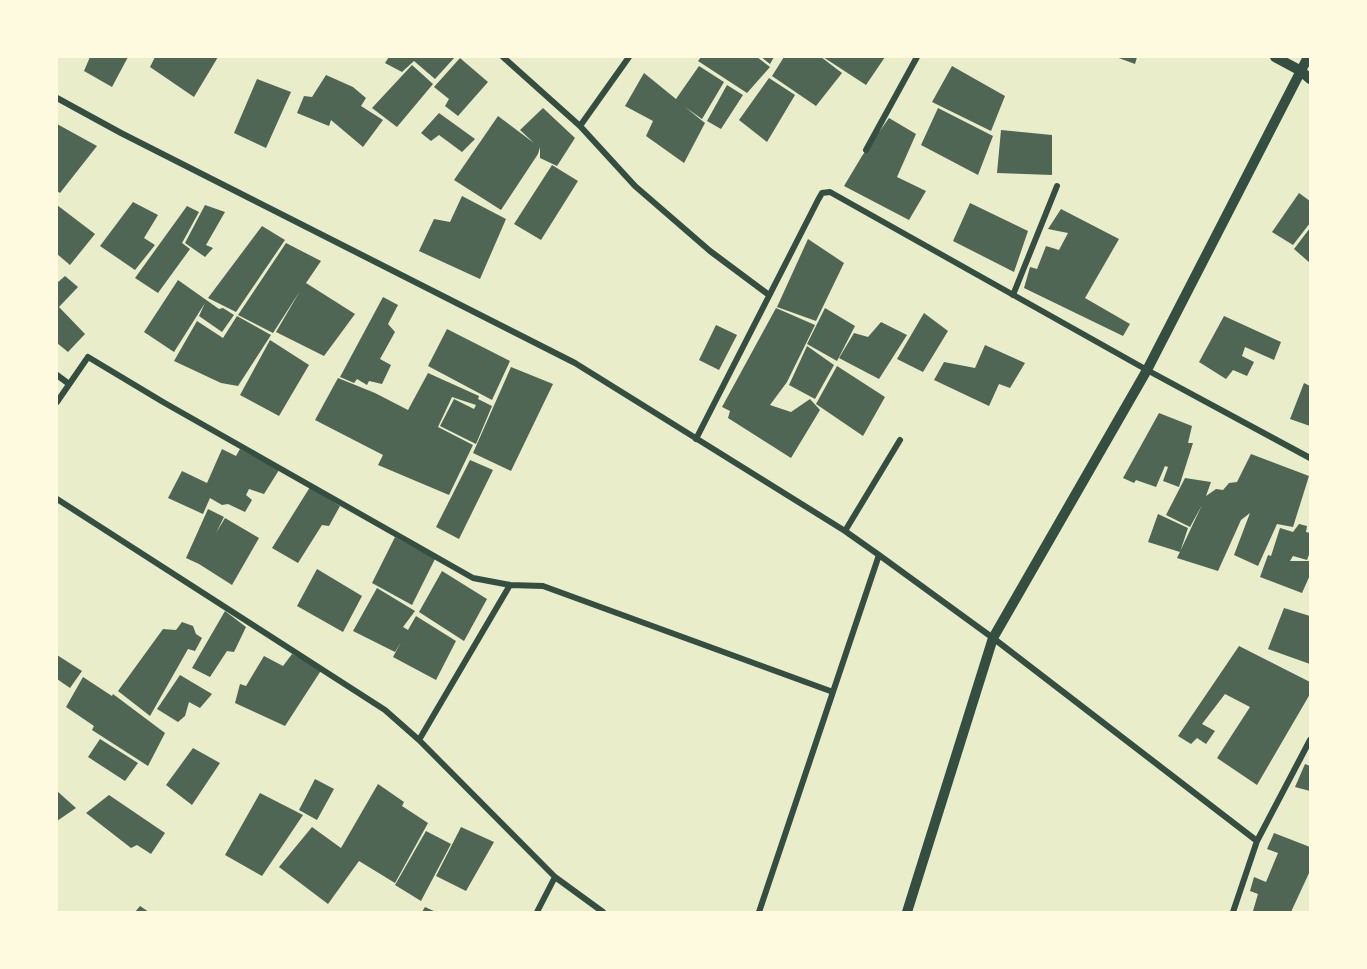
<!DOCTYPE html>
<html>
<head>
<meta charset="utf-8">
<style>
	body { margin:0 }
	#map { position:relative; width:1367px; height:969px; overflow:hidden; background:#e9edc9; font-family:"Titillium Web",sans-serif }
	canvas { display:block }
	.frame { position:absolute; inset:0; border:58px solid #fefae0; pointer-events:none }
</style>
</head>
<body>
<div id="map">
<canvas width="1367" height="969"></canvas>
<div class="frame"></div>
</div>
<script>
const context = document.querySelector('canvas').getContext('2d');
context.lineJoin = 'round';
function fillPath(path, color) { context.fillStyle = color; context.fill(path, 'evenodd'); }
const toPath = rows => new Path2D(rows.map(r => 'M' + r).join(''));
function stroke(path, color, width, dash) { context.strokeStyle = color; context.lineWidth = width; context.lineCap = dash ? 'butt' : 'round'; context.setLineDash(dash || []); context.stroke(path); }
const building = toPath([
	[90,57,128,57,112,87,84,71],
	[155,57,218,57,194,97,150,67],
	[389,57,455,57,435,79,414,61,402,72,385,63],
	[701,57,757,57,770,67,747,93,698,61],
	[761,57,774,57,770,64],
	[784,57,821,57,842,73,816,106,772,76],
	[823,57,885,57,866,85],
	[1116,57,1137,57,1135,64],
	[460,58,488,82,458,116,445,106,449,99,434,87],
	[412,65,433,84,397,127,372,108],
	[699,66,724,82,702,119,685,107,705,123,684,163,646,136,653,121,625,106,644,73,676,99],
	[952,66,1005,96,991,131,932,102],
	[326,75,353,87,366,98,361,106,383,120,363,147,331,120,329,126,297,113,304,96,312,97],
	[769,78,795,95,767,142,739,120],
	[257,79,291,92,266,148,234,133],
	[727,85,743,95,721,129,707,121],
	[543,108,575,138,557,166,540,158,540,147,538,154,501,210,454,180,498,116,534,143,520,130],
	[938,108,993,136,978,175,921,145],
	[439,113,475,139,462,152,439,135,431,141,421,133],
	[889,118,916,134,897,177,926,191,909,220,844,186,862,156],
	[57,124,97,146,60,193,57,191],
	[1001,130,1052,135,1052,175,997,173],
	[552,165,578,181,541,240,514,224],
	[1299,193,1310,201,1310,223,1293,245,1272,232],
	[462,196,506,219,480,279,419,251,434,219,450,222],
	[133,202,158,215,144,238,155,245,135,270,100,246],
	[970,203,1028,231,1014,272,953,241],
	[57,205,95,234,70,265,57,254],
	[205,205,225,212,206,245,213,248,205,257,185,243],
	[187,206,199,212,182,243,190,249,158,293,135,278],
	[1061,209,1119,239,1085,298,1130,324,1123,336,1024,288,1030,267,1037,269,1046,246,1059,250,1068,233,1048,229],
	[262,226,285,240,236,312,208,298],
	[1310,228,1310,263,1294,249],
	[808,239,844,263,816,321,777,307],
	[286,243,321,261,306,283,355,314,324,356,276,332,300,291,273,333,238,315],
	[65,276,78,287,59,307,85,334,68,352,57,343,57,283],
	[178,280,219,309,223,308,234,315,222,332,199,316,205,303,174,352,144,332],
	[383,297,398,305,388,324,395,332,380,359,391,365,382,384,369,381,367,385,357,379,354,383,340,377],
	[776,308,815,325,787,382,770,405,791,412,810,399,820,410,791,458,728,418,730,411,722,407],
	[825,308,855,326,837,361,807,344],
	[924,313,948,331,923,372,897,359],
	[237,316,271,335,238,386,221,383,174,361,197,321,223,338],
	[1224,316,1281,342,1274,360,1245,347,1242,356,1254,362,1247,376,1233,370,1226,379,1199,362],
	[881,322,907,335,879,379,839,358,854,333,868,337],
	[716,325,737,335,719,370,699,360],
	[447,329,510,361,492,400,428,366],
	[270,340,309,365,279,416,240,395],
	[985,345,1025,363,1010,388,999,384,989,406,934,380,944,362,975,368],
	[807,346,834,365,815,399,789,385],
	[837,366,885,397,863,436,816,404],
	[511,367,553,384,511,471,473,453],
	[428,373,479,396,478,399,492,406,476,444,440,426,454,399,474,409,476,405,452,397,438,427,473,445,449,495,378,465,383,455,315,420,338,378,375,393,408,410],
	[1304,383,1310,386,1310,426,1290,419],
	[1159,413,1192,426,1188,443,1193,443,1179,487,1163,481,1168,467,1165,466,1156,487,1136,480,1134,483,1123,478],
	[222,449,236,456,240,449,279,470,264,494,249,489,246,495,252,500,245,512,228,504,222,505,210,498,203,514,168,498,182,471,207,483],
	[1251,454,1309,476,1293,527,1277,524,1258,566,1234,555,1250,513,1241,520,1218,571,1177,558,1202,505,1190,527,1166,515,1185,478,1211,482,1206,496,1216,489,1223,490,1229,483,1237,482],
	[470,460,493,470,459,539,436,527],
	[310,487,340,506,329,526,322,525,298,563,272,548],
	[208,509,224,517,216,533,225,518,259,538,232,585,199,564,186,558],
	[1158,514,1188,528,1180,552,1148,542],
	[1299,524,1307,526,1306,532,1310,533,1310,552,1307,560,1293,556,1290,561,1310,561,1310,575,1302,593,1260,577,1268,555,1271,556,1280,528,1293,532],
	[395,537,435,559,412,605,372,583],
	[317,569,362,596,343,632,297,606],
	[442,571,487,599,464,641,419,612],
	[377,588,415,611,403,627,408,630,416,616,456,641,436,680,393,657,401,642,395,652,353,631],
	[1284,608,1310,616,1310,664,1268,649],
	[225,611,246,627,234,652,227,651,210,677,192,668],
	[182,622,193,626,196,634,202,638,195,651,188,649,150,716,118,691,163,629,176,630],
	[1239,646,1310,682,1310,694,1257,785,1217,758,1250,707,1225,694,1202,724,1215,731,1206,744,1197,738,1191,744,1178,736],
	[292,654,322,669,285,726,235,703,240,684,246,686,264,656,283,666],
	[57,655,82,671,70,688,57,679],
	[180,675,212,694,200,708,189,702,185,716,178,722,157,709],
	[83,677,112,696,113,694,165,733,148,766,92,730,94,726,66,707],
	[100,739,138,763,125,781,88,757],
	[193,748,220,763,192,805,166,785],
	[1305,764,1310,766,1310,791,1295,787],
	[315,779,334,789,317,820,299,810],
	[378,784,404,802,402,806,428,823,395,883,359,861,328,904,279,867,312,827,341,848],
	[57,791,76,808,57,821],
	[260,793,303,815,262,876,225,855],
	[109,795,165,833,151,854,137,845,131,848,86,813],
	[461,827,494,842,466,891,436,876],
	[426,831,451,844,421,901,395,885],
	[1274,833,1310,847,1310,871,1291,912,1255,912,1253,911,1258,894,1250,891,1254,877,1266,882,1278,853,1267,849],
	[140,906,149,912,135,912],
	[425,907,436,912,422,912]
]);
const minor = toPath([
	[503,57,580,126,635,186,710,251,769,295],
	[57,98,121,133,575,363,845,531,879,555,993,638,1257,841],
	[580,126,629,57],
	[866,150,917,57],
	[1013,295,1057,186],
	[57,375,69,384],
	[57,402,88,357,163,402,473,578,510,585,543,586,833,692],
	[696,439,818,200,822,193,830,192,1147,370,1310,458],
	[57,499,385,710,419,740,555,877,603,912],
	[845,531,900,440],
	[419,740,510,585],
	[537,912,555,877],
	[759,912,879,555],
	[1233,912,1257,841,1310,740]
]);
const tertiary = toPath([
	[1275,57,1301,71,1310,79],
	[907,912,993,638,1147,370,1308,57]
]);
fillPath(building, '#4f6655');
stroke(minor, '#344e41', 6);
stroke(tertiary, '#344e41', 10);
</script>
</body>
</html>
